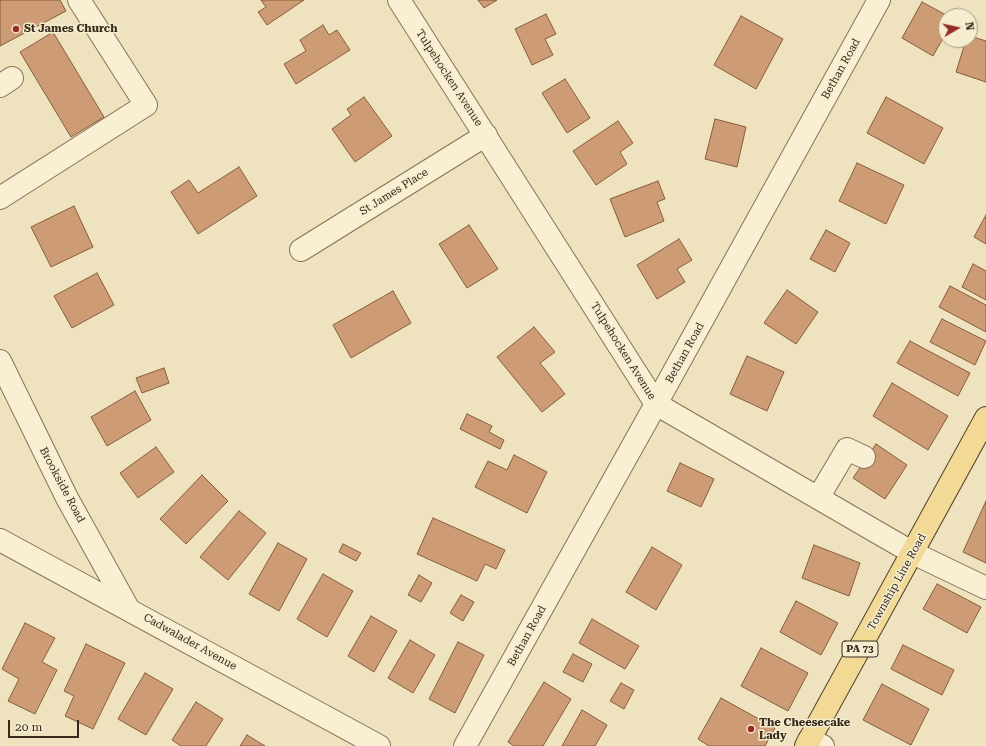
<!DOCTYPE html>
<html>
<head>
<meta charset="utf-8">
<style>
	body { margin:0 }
	#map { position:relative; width:986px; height:746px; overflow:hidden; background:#eee2bf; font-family:"Roboto Serif",serif }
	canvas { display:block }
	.north { position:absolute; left:938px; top:8px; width:40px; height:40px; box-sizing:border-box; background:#f6eccf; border:1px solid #a99e87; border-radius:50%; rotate:81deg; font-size:11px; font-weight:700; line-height:16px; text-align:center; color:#362a1c }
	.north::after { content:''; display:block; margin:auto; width:14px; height:18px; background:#972a27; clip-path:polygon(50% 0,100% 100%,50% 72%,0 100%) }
	.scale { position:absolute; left:8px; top:720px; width:71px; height:18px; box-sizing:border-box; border:2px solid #362a1c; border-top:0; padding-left:5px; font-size:12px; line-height:14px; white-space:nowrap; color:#362a1c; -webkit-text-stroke:3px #f6eccf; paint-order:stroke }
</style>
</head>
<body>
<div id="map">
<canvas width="986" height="746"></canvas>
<div class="north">N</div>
<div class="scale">20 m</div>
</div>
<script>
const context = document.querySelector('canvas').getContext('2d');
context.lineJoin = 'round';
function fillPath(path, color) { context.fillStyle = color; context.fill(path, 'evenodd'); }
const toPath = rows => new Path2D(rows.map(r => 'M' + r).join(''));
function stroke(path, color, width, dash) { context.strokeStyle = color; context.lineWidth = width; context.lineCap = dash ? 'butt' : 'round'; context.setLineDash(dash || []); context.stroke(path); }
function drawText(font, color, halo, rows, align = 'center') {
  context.font = font + ' "Roboto Serif",serif'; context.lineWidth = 3; context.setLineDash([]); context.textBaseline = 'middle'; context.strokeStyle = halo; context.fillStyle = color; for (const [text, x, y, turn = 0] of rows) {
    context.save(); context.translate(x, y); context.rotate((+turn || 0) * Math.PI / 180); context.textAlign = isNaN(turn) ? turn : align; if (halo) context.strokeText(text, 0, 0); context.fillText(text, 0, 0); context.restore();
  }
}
const building = toPath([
	[0,0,60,0,66,11,0,46,0,0],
	[261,0,304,0,267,25,258,12,266,7,261,0],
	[478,0,497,0,484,8,478,0],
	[922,2,948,16,946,16,946,33,933,56,902,38,922,2],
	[546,14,556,34,545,39,553,55,532,65,515,29,546,14],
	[741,16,783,39,756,89,714,65,741,16],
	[323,25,329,35,337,30,350,50,296,84,284,64,306,51,300,40,323,25],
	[53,32,104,117,71,137,20,52,53,32],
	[970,36,986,41,986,82,956,72,966,40,970,40,970,36],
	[565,79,590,118,567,133,542,93,565,79],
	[364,97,392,136,355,162,332,129,351,115,347,109,364,97],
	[886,97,943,128,924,164,867,133,886,97],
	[715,119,746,127,737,167,705,159,715,119],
	[618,121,633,143,620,152,627,164,596,185,573,151,618,121],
	[857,163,904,185,886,224,839,201,857,163],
	[239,167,257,196,198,234,171,192,189,180,198,193,239,167],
	[658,181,665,199,657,202,664,221,625,237,610,199,658,181],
	[74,206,93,247,51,267,31,227,74,206],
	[986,215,986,244,974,237,986,215],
	[469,225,498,269,467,288,439,244,469,225],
	[826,230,850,243,835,272,810,259,826,230],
	[679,239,692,260,677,269,685,282,657,299,637,265,679,239],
	[973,264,986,271,986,300,962,287,973,264],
	[97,273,114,305,72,328,54,296,97,273],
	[950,286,986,305,986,332,939,307,950,286],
	[787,290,818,312,796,344,764,323,787,290],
	[393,291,411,323,351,358,333,325,393,291],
	[942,319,986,341,975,365,930,342,942,319],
	[534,327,555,352,540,363,565,394,542,412,497,357,534,327],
	[910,341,970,373,958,396,897,363,910,341],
	[747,356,784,372,767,411,730,394,747,356],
	[164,368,169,383,142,393,136,378,164,368],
	[892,383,948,416,928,450,873,416,892,383],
	[135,391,151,420,107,446,91,417,135,391],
	[467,414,492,426,489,432,504,440,500,449,460,429,467,414],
	[876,444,907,465,885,499,853,478,876,444],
	[156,447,174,472,138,498,120,473,156,447],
	[514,455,547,472,527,513,475,487,488,461,507,470,514,455],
	[680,463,714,479,701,507,667,491,680,463],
	[202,475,228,501,186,544,160,519,202,475],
	[986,501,986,563,963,552,986,501],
	[239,511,266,533,228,580,200,557,239,511],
	[433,518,505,550,496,569,485,564,477,581,417,554,433,518],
	[278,543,307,559,279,611,249,594,278,543],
	[343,544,361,553,356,561,339,552,343,544],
	[814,545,860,563,849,596,802,578,814,545],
	[652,547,682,565,656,610,626,592,652,547],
	[323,574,353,591,327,637,297,619,323,574],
	[419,575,432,583,421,602,408,595,419,575],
	[937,584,981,607,967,633,923,609,937,584],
	[461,595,474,602,463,621,450,613,461,595],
	[796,601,838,623,821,655,780,632,796,601],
	[371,616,397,631,374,672,348,656,371,616],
	[592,619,639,646,625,669,579,643,592,619],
	[25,623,55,638,42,662,57,670,35,714,8,701,19,679,2,669,25,623],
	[410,640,435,655,413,693,388,678,410,640],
	[458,642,484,655,455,713,429,699,458,642],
	[86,644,125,663,93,729,65,716,74,696,64,691,86,644],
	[903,645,954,670,942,695,891,669,903,645],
	[761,648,808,673,788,711,741,686,761,648],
	[573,654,592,664,583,682,563,672,573,654],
	[145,673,173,689,146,735,118,719,145,673],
	[544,682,571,699,543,746,514,746,508,742,544,682],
	[621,683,634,690,624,709,610,701,621,683],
	[882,684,929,709,911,745,863,720,882,684],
	[721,698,775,728,765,746,709,746,698,739,721,698],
	[196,702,223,719,206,746,181,746,172,740,196,702],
	[582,710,607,725,595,746,562,746,582,710],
	[247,735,265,746,240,746,247,735]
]);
const minor = toPath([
	[399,0,656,404,913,553,986,588],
	[0,86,12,78],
	[0,198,146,105,79,0],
	[301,250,486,135],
	[0,361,67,498,128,608],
	[818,498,847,449,864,457],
	[0,540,379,746],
	[809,740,823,746],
	[465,746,656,404,879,0]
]);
const major = toPath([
	[806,746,986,418]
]);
const markers = [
	[16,29,4,"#972a27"],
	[751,729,4,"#972a27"]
];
const shields = [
	[860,649,36]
];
const shieldNames = [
	["PA 73",860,649]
];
const poiNames = [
	["St James Church",24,29],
	["The Cheesecake",759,723],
	["Lady",759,736]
];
const streetNames = [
	["Bethan Road",841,69,-61],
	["Tulpehocken Avenue",449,78,57],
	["St James Place",394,192,-32],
	["Tulpehocken Avenue",623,351,58],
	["Bethan Road",685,353,-61],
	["Brookside Road",62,485,62],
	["Township Line Road",897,582,-61],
	["Bethan Road",527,636,-61],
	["Cadwalader Avenue",190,642,29]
];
fillPath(building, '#cd9c75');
stroke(building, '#865d3d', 1);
stroke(minor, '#877258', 24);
stroke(major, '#54402c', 24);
stroke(minor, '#f9efd3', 22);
stroke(major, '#f3d996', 22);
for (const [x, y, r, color] of markers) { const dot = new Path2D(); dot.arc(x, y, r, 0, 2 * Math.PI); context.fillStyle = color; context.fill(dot); stroke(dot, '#f6eccf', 1.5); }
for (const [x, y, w] of shields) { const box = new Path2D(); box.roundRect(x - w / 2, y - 8, w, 16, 3); context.fillStyle = '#f6eccf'; context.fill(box); stroke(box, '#362a1c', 1); }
drawText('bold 10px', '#362a1c', null, shieldNames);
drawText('bold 11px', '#362a1c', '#f6eccf', poiNames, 'left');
drawText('11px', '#362a1c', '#f6eccf', streetNames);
</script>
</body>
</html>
